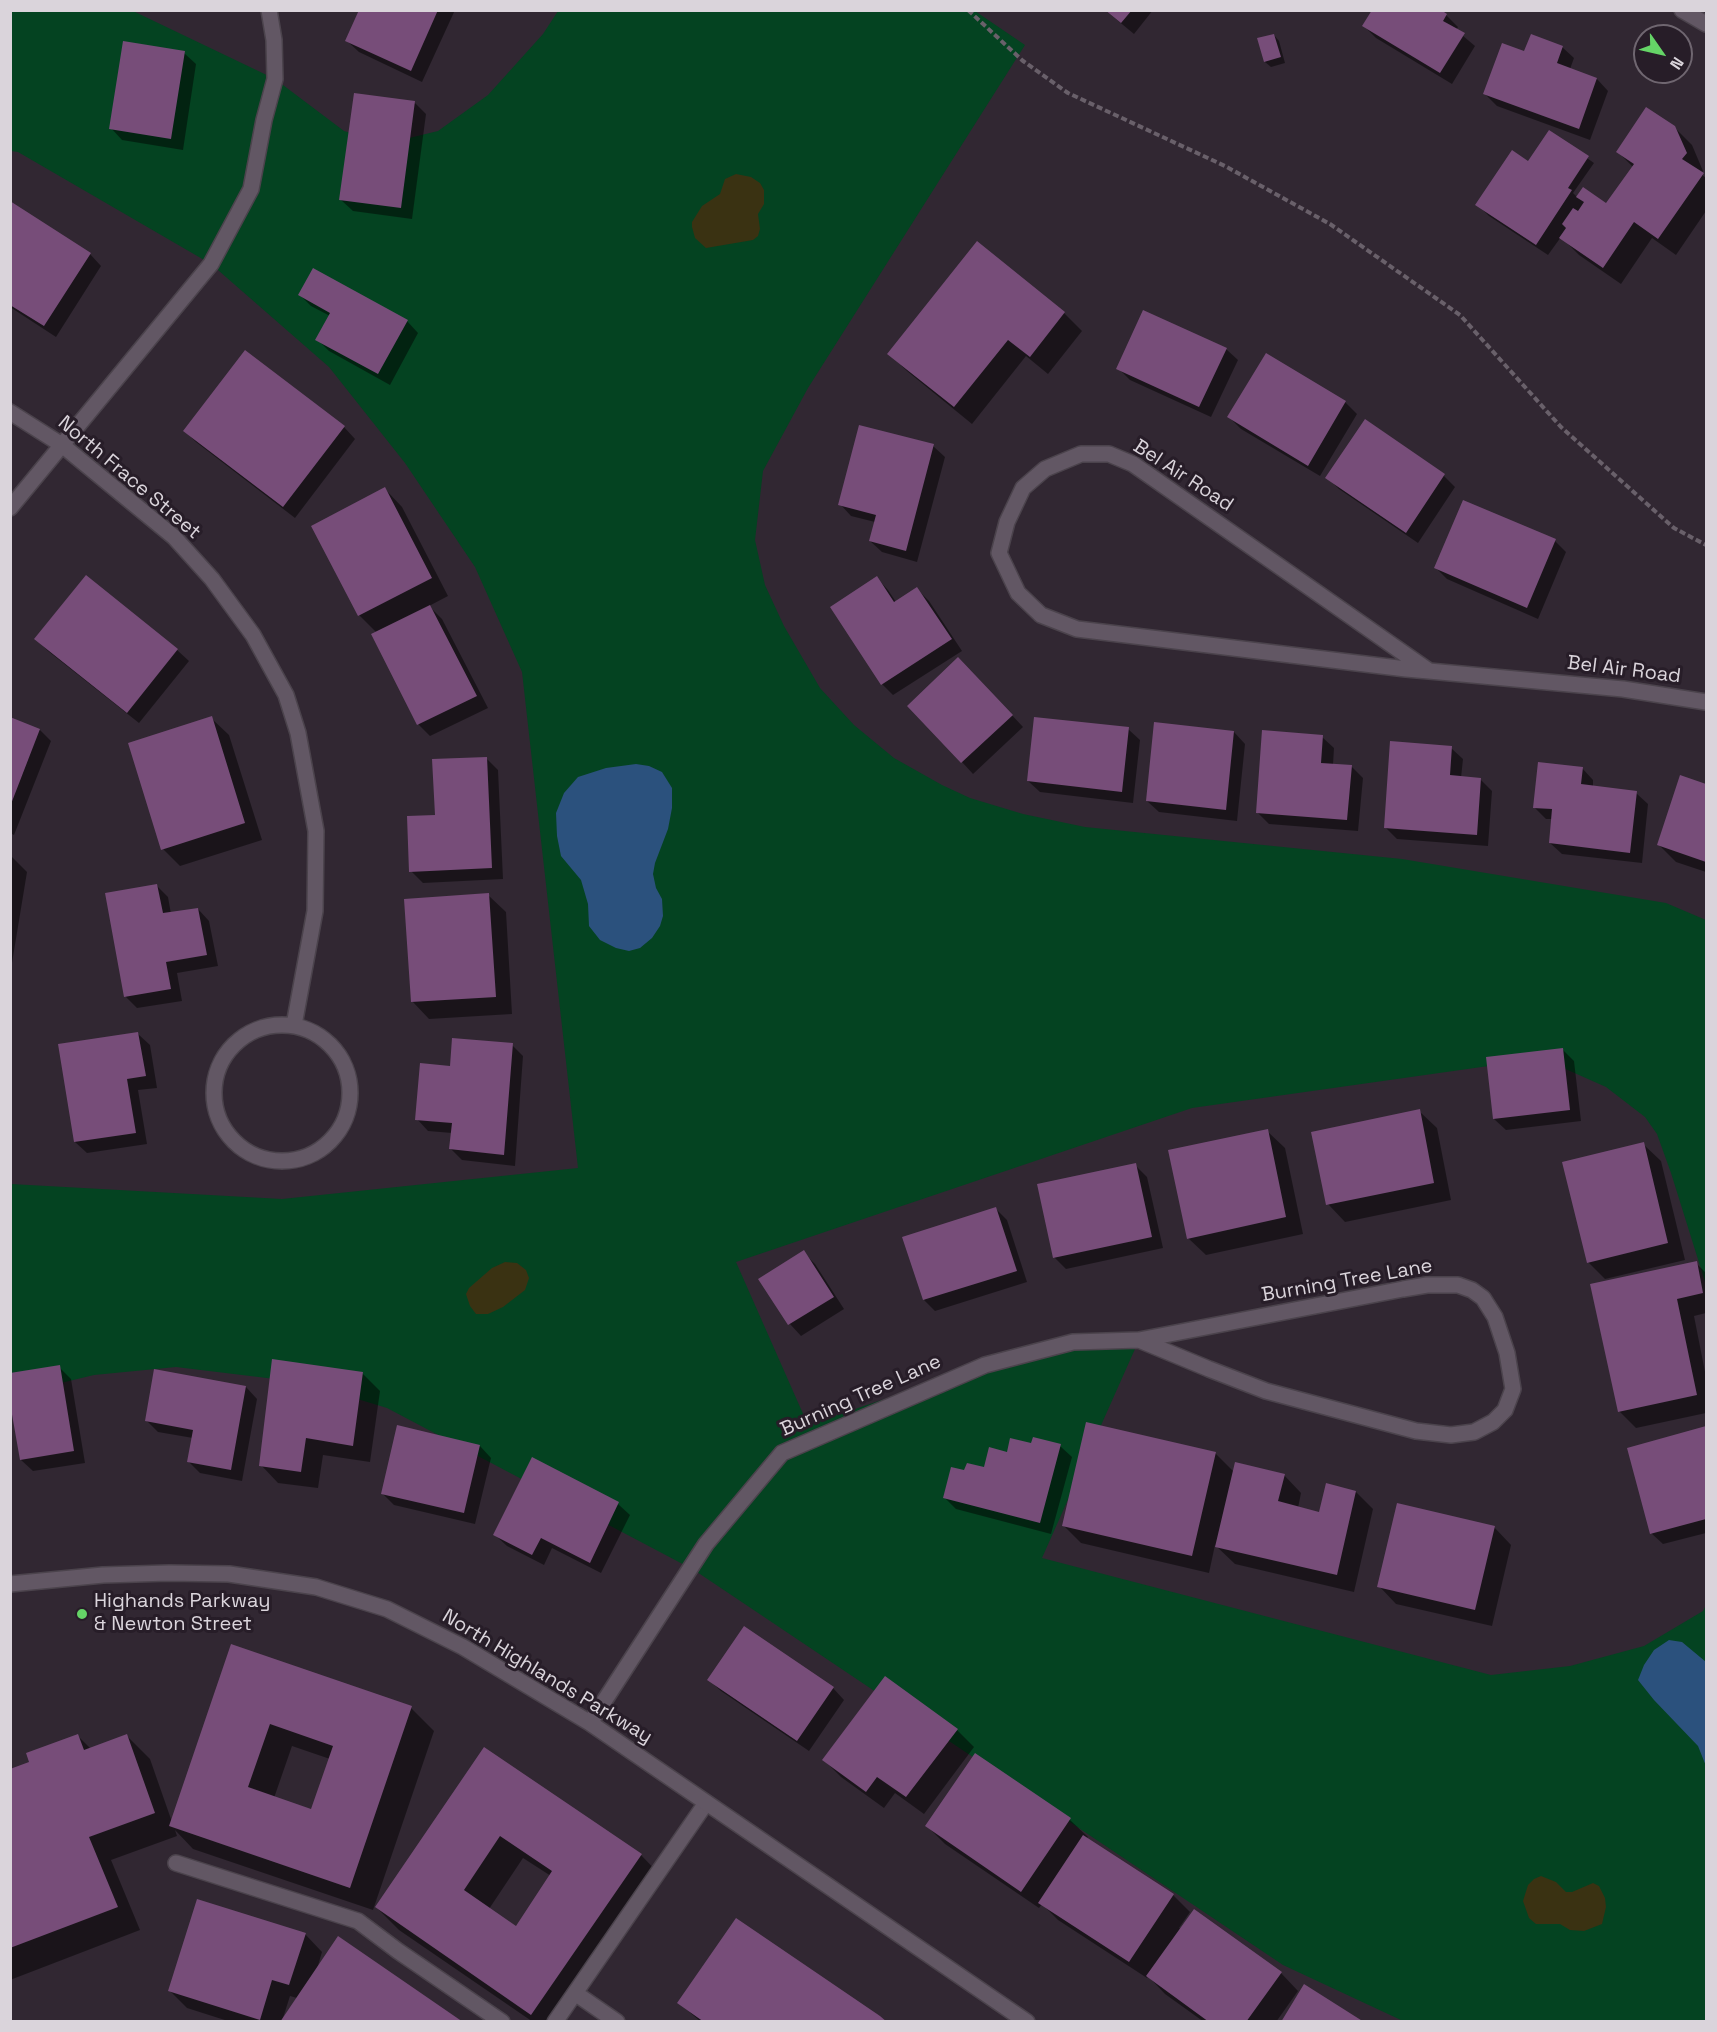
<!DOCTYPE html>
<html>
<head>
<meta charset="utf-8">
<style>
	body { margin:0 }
	#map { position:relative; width:1717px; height:2032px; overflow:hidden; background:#312732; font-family:"Space Grotesk",sans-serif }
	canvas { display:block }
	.frame { position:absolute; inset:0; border:12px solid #dad4db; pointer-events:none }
	.north { position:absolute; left:1633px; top:24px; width:60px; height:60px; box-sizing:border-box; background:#271d28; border:2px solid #6f6670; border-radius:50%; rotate:124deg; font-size:16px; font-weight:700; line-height:24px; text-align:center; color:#dad4db }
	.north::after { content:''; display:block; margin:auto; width:21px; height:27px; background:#65d467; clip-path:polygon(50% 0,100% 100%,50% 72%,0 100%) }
</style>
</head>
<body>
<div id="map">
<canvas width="1717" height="2032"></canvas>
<div class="frame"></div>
<div class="north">N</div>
</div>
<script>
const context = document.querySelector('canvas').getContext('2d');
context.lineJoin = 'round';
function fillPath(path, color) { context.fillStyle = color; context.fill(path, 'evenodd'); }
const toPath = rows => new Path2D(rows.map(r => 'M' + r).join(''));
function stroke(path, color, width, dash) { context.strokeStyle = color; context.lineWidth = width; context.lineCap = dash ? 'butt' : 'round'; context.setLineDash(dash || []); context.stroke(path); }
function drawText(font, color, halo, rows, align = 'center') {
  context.font = font + ' "Space Grotesk",sans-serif'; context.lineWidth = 6; context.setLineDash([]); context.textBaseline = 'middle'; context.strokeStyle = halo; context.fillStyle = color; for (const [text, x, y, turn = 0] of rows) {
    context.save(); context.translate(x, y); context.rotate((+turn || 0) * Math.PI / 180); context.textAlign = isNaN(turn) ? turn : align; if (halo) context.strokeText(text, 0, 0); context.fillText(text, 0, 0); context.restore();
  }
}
const green = toPath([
	[11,11,133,11,275,79,344,131,372,139,401,140,438,131,488,95,543,34,558,11,975,11,1025,45,808,388,763,471,755,540,765,585,784,626,820,688,854,725,894,758,942,785,970,798,1023,814,1085,827,1402,859,1666,903,1706,920,1706,1285,1671,1173,1657,1134,1645,1117,1606,1087,1561,1067,1531,1060,1192,1108,736,1262,808,1425,985,1365,1073,1342,1139,1340,1042,1558,1491,1675,1570,1666,1644,1646,1703,1611,1706,1605,1706,2021,1403,2021,1283,1965,694,1570,387,1408,328,1390,275,1379,176,1367,94,1375,11,1395,11,1184,282,1199,578,1168,522,672,475,567,405,463,329,367,211,264,18,152,11,151]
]);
const sand = toPath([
	[736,174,751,177,760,183,764,190,764,204,758,214,760,229,758,236,753,240,706,248,695,238,692,227,692,222,702,206,720,194,725,179],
	[505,1262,517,1263,526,1270,529,1278,525,1290,503,1307,488,1314,476,1314,470,1306,466,1294,469,1288,492,1268],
	[1541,1876,1556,1882,1566,1892,1572,1892,1593,1883,1599,1886,1605,1898,1606,1907,1602,1924,1584,1931,1570,1930,1560,1924,1536,1924,1529,1918,1523,1901,1528,1885,1534,1879]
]);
const water = toPath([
	[636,764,649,766,662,772,672,788,672,808,668,829,655,863,653,874,656,888,662,899,663,916,660,926,652,938,640,948,629,951,616,948,600,940,589,926,588,904,581,880,561,856,557,836,556,813,564,793,578,777,606,768],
	[1669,1640,1682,1642,1706,1662,1706,1766,1698,1746,1654,1700,1638,1680,1644,1665,1654,1650]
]);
const shadow = toPath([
	[361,10,455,10,422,82,359,52,347,41],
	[1105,10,1153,10,1134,34],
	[1446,15,1458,27,1456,30,1475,46,1452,84,1376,38,1364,26],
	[1274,35,1279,41,1285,63,1271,67,1265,62],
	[1562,47,1574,58,1570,69,1597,79,1608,91,1590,140,1497,106,1485,94,1525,53],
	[184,53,196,64,183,150,122,140,111,128],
	[415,103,426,114,412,219,353,211,341,200],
	[1674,127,1692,145,1703,171,1701,174,1706,178,1706,211,1676,255,1652,238,1621,284,1579,255,1561,237,1548,255,1489,216,1477,204,1535,167,1550,132,1594,163,1573,193,1578,198,1607,205,1633,167,1618,152],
	[10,203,90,254,101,266,56,337,10,307],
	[977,243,1064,313,1082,331,1048,374,1026,356,972,424,907,371,889,354],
	[300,295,407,321,418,333,390,385,329,351,317,339,330,316,311,306],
	[1226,349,1238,360,1211,417,1130,380,1118,368],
	[1266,355,1345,402,1357,414,1320,476,1241,429,1229,417],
	[344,427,355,439,295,518,196,442,185,431],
	[933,446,945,457,917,562,882,552,870,541,875,522,851,516,840,504],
	[1444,476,1455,487,1418,543,1339,489,1327,477],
	[385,489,402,507,448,596,429,606,442,619,488,708,430,736,419,725,373,635,377,633,359,615,313,527],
	[1555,541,1566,552,1538,619,1447,579,1436,568],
	[877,578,888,590,896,602,917,589,929,601,962,651,893,695,882,684],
	[36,639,177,650,189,661,139,723,48,651],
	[970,670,1023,727,973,774,962,762],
	[10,718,40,730,51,741,14,835,10,833],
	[211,718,229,735,262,840,180,866,163,849],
	[1128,729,1140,740,1133,803,1040,792,1028,781],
	[1234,732,1245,744,1237,821,1159,812,1147,801],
	[1322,737,1334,748,1333,765,1351,766,1363,778,1358,831,1269,824,1257,812],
	[1451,748,1463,759,1461,778,1480,779,1492,791,1488,846,1397,839,1386,828],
	[486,758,498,770,503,879,423,883,411,871,436,816],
	[1582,768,1593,780,1593,787,1636,793,1648,804,1642,863,1562,854,1550,843,1553,819,1546,819,1534,807],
	[1681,777,1706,785,1706,872,1676,862,1658,844],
	[10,855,27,872,10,975],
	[156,885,168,897,171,914,198,909,209,921,218,966,177,973,182,1001,137,1008,126,997],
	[488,895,506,912,512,1014,429,1019,412,1001],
	[138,1034,150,1045,157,1088,138,1090,147,1144,87,1153,75,1142],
	[512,1045,523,1056,515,1166,462,1160,451,1149,452,1133,428,1131,417,1119,451,1067],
	[1563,1050,1574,1061,1581,1121,1506,1130,1494,1119],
	[1419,1111,1437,1128,1451,1200,1345,1222,1328,1204],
	[1267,1131,1285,1148,1303,1234,1206,1255,1188,1238],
	[1643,1144,1661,1161,1685,1260,1605,1279,1588,1262],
	[1135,1165,1147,1177,1163,1248,1066,1269,1054,1257],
	[995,1208,1007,1220,1027,1282,935,1311,924,1300],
	[803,1252,815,1264,844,1309,801,1336,790,1324,760,1280],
	[1696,1263,1706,1273,1706,1313,1694,1316,1706,1377,1706,1413,1636,1428,1619,1411,1592,1285],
	[59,1367,71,1379,85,1463,33,1471,21,1460],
	[362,1373,380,1391,370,1462,323,1455,318,1488,278,1483,261,1465],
	[246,1387,257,1399,242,1481,200,1473,188,1461,193,1438,158,1432,146,1420],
	[1706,1428,1706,1533,1663,1544,1651,1533,1629,1449],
	[1032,1445,1060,1446,1072,1457,1051,1534,956,1509,945,1498,965,1472,985,1469,1008,1454],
	[480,1446,491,1458,475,1524,394,1505,382,1493],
	[1215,1453,1234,1472,1284,1475,1301,1493,1298,1508,1321,1514,1356,1492,1373,1509,1354,1592,1235,1564,1215,1545,1209,1573,1081,1543,1063,1525],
	[532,1459,618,1504,630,1515,601,1573,552,1548,544,1565,507,1546,495,1535],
	[1494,1527,1511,1545,1492,1626,1396,1604,1379,1586],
	[232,1646,411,1708,434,1731,373,1910,193,1849,175,1830,177,1836,111,1860,140,1930,10,1980,10,1771,31,1763,78,1736,91,1749,127,1736,150,1759,172,1822],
	[292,1746,330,1759,312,1811,274,1798],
	[709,1680,833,1688,844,1700,809,1751,721,1691],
	[957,1730,974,1747,924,1814,895,1793,884,1808,841,1777,824,1760],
	[485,1749,641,1855,663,1878,565,2022,533,2022,399,1930,376,1907],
	[523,1858,551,1876,516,1928,489,1909],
	[975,1755,1070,1820,1088,1837,1086,1839,1173,1895,1190,1912,1179,1928,1281,1973,1298,1991,1276,2022,1204,2022,1165,1994,1148,1976,1147,1978,1058,1920,1042,1904,1039,1908,945,1844,927,1826],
	[305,1934,322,1952,317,1969,460,2022,231,2022,187,2008,170,1991],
	[290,1996,297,1998,283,2018],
	[679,2003,885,2022,701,2022]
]);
const building = toPath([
	[359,10,438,10,411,71,345,41],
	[1105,10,1132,10,1121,23],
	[1372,10,1441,10,1447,14,1443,21,1465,33,1440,73,1362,26],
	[1274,34,1281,57,1264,62,1257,38],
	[1531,34,1563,46,1557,63,1597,78,1579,129,1483,94,1502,43,1524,51],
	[123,41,185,51,171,139,109,129],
	[354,93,415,101,401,208,339,200],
	[1646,107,1675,126,1687,153,1682,159,1704,173,1658,239,1634,222,1603,268,1559,238,1566,228,1562,224,1573,208,1578,211,1584,202,1576,197,1583,187,1606,203,1634,164,1616,152],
	[1549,130,1589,156,1568,188,1572,190,1536,245,1475,205,1512,150,1528,161],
	[10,201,91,253,44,326,10,305],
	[977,241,1065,312,1030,357,1008,340,954,407,887,354],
	[313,268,408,320,378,374,315,340,330,313,298,295],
	[1143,310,1227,348,1199,407,1116,369],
	[245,350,345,426,283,507,183,431],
	[1266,353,1346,401,1308,466,1227,417],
	[1365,419,1445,474,1406,533,1325,478],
	[859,425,934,444,906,551,869,541,876,515,838,505],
	[385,487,432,578,358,616,311,526],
	[1463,500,1556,539,1527,608,1434,568],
	[86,575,178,649,127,713,34,639],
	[877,576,894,602,917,587,952,639,881,685,830,607],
	[430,605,477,696,417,725,371,634],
	[958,657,1013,715,961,763,907,706],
	[212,716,245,823,161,850,128,743],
	[10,717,40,729,11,804,10,804],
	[1034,717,1129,727,1122,792,1027,781],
	[1154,722,1234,731,1226,810,1146,801],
	[1262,730,1323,735,1321,763,1352,765,1347,820,1256,813],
	[1390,741,1452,746,1450,775,1481,778,1477,835,1384,828],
	[487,757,492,868,409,872,407,816,435,815,432,759],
	[1538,762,1583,767,1581,784,1637,791,1630,853,1549,843,1552,809,1533,808],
	[1680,775,1706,784,1706,862,1657,845],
	[157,884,163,913,198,908,207,955,166,962,171,989,124,997,105,893],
	[489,893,496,997,411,1002,404,899],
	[138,1032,146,1076,127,1079,136,1133,74,1142,58,1044],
	[452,1038,513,1043,504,1155,449,1149,452,1123,415,1120,420,1063,450,1066],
	[1563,1048,1570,1110,1493,1119,1486,1057],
	[1420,1109,1434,1183,1326,1205,1311,1132],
	[1268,1129,1286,1217,1187,1239,1168,1150],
	[1644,1142,1668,1243,1587,1263,1562,1162],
	[1136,1163,1152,1237,1053,1258,1037,1184],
	[996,1207,1017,1271,923,1300,902,1237],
	[804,1250,834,1297,788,1325,758,1279],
	[1697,1261,1703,1293,1677,1299,1697,1395,1618,1412,1590,1284],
	[272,1359,363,1372,353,1446,306,1438,301,1472,259,1466],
	[60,1365,74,1451,20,1460,10,1403,10,1373],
	[154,1369,246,1386,231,1470,187,1462,193,1430,145,1421],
	[1086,1422,1216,1452,1192,1556,1062,1526],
	[397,1425,480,1445,464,1513,381,1494],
	[1706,1426,1706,1519,1650,1534,1627,1448],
	[1033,1437,1061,1444,1040,1523,943,1498,951,1467,964,1470,967,1463,984,1467,989,1447,1007,1452,1010,1438,1031,1443],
	[532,1457,619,1502,590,1563,541,1538,532,1555,493,1535],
	[1235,1462,1285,1474,1278,1501,1319,1512,1326,1483,1356,1491,1337,1575,1215,1547],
	[1397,1503,1495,1526,1475,1610,1377,1587],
	[744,1626,834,1687,797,1741,707,1680],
	[231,1644,412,1706,350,1888,169,1826],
	[270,1724,333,1746,311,1809,248,1787],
	[885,1676,958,1729,906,1797,877,1777,866,1792,822,1760],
	[78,1734,84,1750,127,1734,155,1813,89,1837,118,1907,10,1948,10,1769,29,1762,26,1753],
	[484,1747,642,1854,531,2015,375,1907],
	[500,1836,552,1871,516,1926,464,1890],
	[975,1753,1071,1818,1021,1892,925,1826],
	[1083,1835,1174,1894,1129,1962,1038,1903],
	[197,1899,306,1933,289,1985,272,1980,260,2020,168,1991],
	[1194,1909,1282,1972,1246,2022,1209,2022,1146,1976],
	[736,1918,880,2016,887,2022,704,2022,677,2003],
	[338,1936,463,2022,280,2022],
	[1304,1984,1364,2022,1281,2022]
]);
const path = toPath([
	[968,10,1023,61,1068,93,1225,166,1330,224,1460,315,1561,427,1674,528,1706,545]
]);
const service = toPath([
	[176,1863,358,1921,398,1951,502,2022],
	[575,1993,617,2022],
	[555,2022,706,1803]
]);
const minor = toPath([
	[1682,10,1706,24],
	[10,412,62,445,174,537,212,579,253,635,286,695,298,733,316,831,315,911,294,1025],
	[10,508,211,264,251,189,264,120,275,79,274,40,269,10],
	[1429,671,1133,464,1109,454,1081,454,1045,469,1023,488,1007,522,999,553,1018,593,1041,615,1077,629,1406,669,1429,671,1623,689,1706,702],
	'214 1093a68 68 0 1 1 136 0a68 68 0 1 1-136 0Z',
	[10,1584,103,1575,169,1573,229,1574,316,1587,387,1609,463,1647,590,1723,1027,2022],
	[590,1723,706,1544,782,1453,985,1365,1073,1342,1139,1340,1209,1369,1266,1391,1416,1431,1451,1435,1474,1432,1493,1422,1505,1410,1513,1389,1507,1353,1495,1317,1483,1298,1472,1290,1458,1285,1427,1285,1403,1289,1139,1340]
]);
const markers = [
	[82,1614,6,"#65d467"]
];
const streetNames = [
	["Bel Air Road",1183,476,33],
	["North Frace Street",129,478,40],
	["Bel Air Road",1624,670,7],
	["Burning Tree Lane",1347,1281,-10],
	["Burning Tree Lane",861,1396,-24],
	["North Highlands Parkway",547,1677,31]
];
const poiNames = [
	["Highands Parkway",94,1602],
	["& Newton Street",94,1625]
];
fillPath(green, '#044321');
fillPath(sand, '#3a3212');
fillPath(water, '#2b517d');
fillPath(shadow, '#0007');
fillPath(building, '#774d79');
stroke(service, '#4b434c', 18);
stroke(minor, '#4b434c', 18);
stroke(path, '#69606a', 4, [6, 3]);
stroke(service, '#625764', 15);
stroke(minor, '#625764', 15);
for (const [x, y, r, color] of markers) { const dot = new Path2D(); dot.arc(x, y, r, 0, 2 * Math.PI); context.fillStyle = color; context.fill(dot); stroke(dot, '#271d28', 2); }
drawText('20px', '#dad4db', '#271d28', streetNames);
drawText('20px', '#dad4db', '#271d28', poiNames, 'left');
</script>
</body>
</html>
